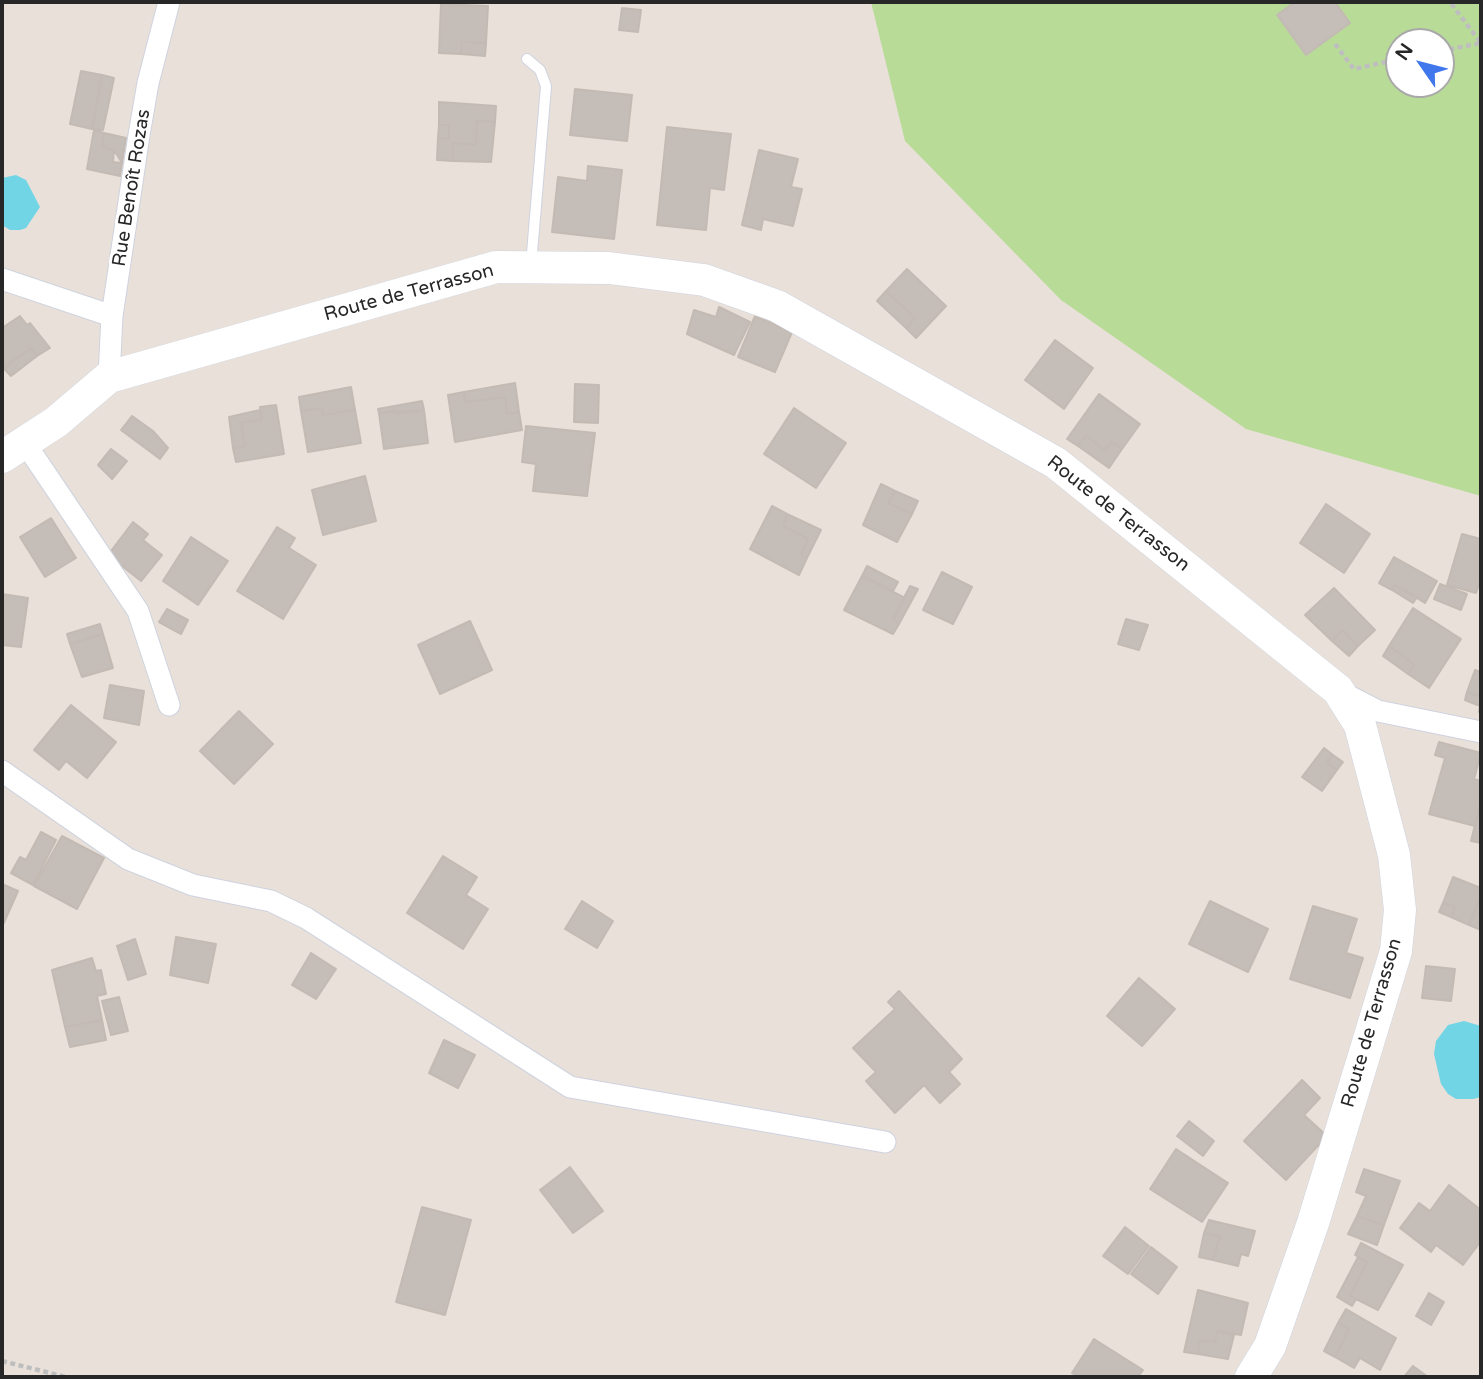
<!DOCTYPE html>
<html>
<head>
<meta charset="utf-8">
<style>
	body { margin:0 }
	#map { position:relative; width:1483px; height:1379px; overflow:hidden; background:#e9e0d9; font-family:"Varela Round",sans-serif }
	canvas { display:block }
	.frame { position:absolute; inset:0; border:4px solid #272727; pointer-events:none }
	.north { position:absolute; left:1385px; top:28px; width:70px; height:70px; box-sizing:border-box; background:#fff; border:2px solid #a9a9a9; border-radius:50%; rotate:305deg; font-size:19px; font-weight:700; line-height:28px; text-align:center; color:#272727 }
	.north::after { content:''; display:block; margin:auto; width:24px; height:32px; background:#4177ed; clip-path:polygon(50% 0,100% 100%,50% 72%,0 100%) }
</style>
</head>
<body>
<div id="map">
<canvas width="1483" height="1379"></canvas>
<div class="frame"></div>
<div class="north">N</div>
</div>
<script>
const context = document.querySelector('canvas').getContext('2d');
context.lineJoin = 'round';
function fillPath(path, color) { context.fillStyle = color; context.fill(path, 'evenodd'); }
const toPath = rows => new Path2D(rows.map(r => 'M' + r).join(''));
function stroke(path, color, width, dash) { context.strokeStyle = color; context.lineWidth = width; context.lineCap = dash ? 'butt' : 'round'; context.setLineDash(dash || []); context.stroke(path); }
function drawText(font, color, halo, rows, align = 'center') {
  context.font = font + ' "Varela Round",sans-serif'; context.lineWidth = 6; context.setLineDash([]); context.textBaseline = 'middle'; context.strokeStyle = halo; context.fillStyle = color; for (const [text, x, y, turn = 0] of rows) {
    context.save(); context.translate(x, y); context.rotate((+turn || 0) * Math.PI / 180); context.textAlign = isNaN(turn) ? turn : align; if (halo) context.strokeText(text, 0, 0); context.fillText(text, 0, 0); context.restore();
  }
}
const green = toPath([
	[871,2,1481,2,1481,496,1246,429,1061,300,905,141],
	[1399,42,1441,42,1441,84,1399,84]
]);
const water = toPath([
	[16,175,26,180,40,207,26,228,20,230,10,230,2,225,2,178],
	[1464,1021,1481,1026,1481,1097,1473,1099,1456,1099,1448,1094,1441,1084,1434,1054,1436,1041,1448,1025]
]);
const building = toPath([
	[1295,2,1335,2,1350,23,1306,55,1277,15,1295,2],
	[441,4,488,6,486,43,462,42,461,54,439,53,441,4],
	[622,8,641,10,638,32,619,30,622,8],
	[462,42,486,43,485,56,461,54,462,42],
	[81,71,102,75,92,129,70,124,81,71],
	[102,75,114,78,103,130,92,129,102,75],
	[575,89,632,95,627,141,570,135,575,89],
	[439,102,496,106,495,122,477,121,476,145,453,143,453,161,437,160,438,138,449,139,449,125,439,125,439,102],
	[477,121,495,122,491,162,453,161,453,143,476,145,477,121],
	[439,125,449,125,449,139,438,138,439,125],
	[667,127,731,134,724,190,710,188,706,230,657,225,667,127],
	[94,130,104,133,102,147,114,150,113,162,122,163,120,176,87,169,94,130],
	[104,133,126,138,122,163,114,150,102,147,104,133],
	[759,150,798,159,791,187,802,189,793,226,763,219,761,230,742,225,759,150],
	[588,166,622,170,614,239,552,232,558,177,587,181,588,166],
	[907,269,946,306,916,338,906,328,915,318,886,291,907,269],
	[886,291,915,318,906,328,877,301,886,291],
	[719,307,750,322,734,355,687,334,694,310,716,317,719,307],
	[20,316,27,325,30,323,50,348,37,356,31,348,3,368,2,328,20,316],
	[755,316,792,332,775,372,738,357,755,316],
	[1055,340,1093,368,1064,409,1025,380,1055,340],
	[31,348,37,356,11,376,3,368,31,348],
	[515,383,519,412,507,414,505,397,465,402,464,392,515,383],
	[575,384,599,385,598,423,574,422,575,384],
	[351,387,355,410,323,415,322,408,301,411,299,397,351,387],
	[464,392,465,402,505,397,507,414,519,412,522,430,455,442,448,395,464,392],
	[1099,394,1140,424,1122,449,1112,442,1105,450,1086,436,1078,446,1067,439,1099,394],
	[422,401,424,410,379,413,378,409,422,401],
	[276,405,284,454,236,462,233,448,245,446,241,423,262,419,260,407,276,405],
	[322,408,323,415,355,410,361,443,308,452,301,411,322,408],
	[794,408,846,443,816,488,764,454,794,408],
	[260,410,262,419,241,423,245,446,233,448,229,417,260,410],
	[396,410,396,414,424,410,428,443,384,449,379,413,396,410],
	[132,416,153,431,168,448,160,459,121,430,132,416],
	[526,426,595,433,587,496,533,491,536,464,522,462,526,426],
	[1086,436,1105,450,1112,442,1122,449,1109,468,1078,446,1086,436],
	[111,449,127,461,112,479,98,465,111,449],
	[365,476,376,521,323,535,312,490,365,476],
	[881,484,895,491,888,503,912,514,897,542,863,525,881,484],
	[895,491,918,501,912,514,888,503,895,491],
	[1326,504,1370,534,1344,573,1300,543,1326,504],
	[772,506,787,514,783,526,808,539,801,554,807,558,799,575,750,549,772,506],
	[787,514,821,530,807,558,801,554,808,539,783,526,787,514],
	[51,518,76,558,45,577,20,537,51,518],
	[133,522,148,534,143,540,162,555,141,581,108,555,133,522],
	[277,527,295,538,289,548,316,565,283,619,237,591,277,527],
	[1462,534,1481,539,1481,582,1480,581,1476,593,1447,585,1462,534],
	[191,537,228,561,198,605,163,581,191,537],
	[1394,557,1437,581,1425,603,1395,585,1392,590,1379,583,1394,557],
	[867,566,898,582,893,591,862,576,867,566],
	[942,572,972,587,953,624,923,610,942,572],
	[862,576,905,598,893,619,899,624,893,634,844,610,862,576],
	[1440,584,1467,594,1461,610,1434,599,1440,584],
	[1395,585,1417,597,1413,603,1392,590,1395,585],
	[910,586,918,589,899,624,893,619,910,586],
	[1334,588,1375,630,1358,646,1343,630,1332,641,1305,615,1334,588],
	[2,594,28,598,21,647,2,645,2,594],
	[1413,608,1461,639,1429,688,1408,674,1414,664,1389,646,1413,608],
	[167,609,188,620,181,634,159,622,167,609],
	[1126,619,1148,625,1139,650,1118,644,1126,619],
	[470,621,492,670,440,694,418,645,470,621],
	[100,624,103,634,70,644,67,634,100,624],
	[1343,630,1358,646,1349,656,1332,641,1343,630],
	[103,634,113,668,82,677,70,644,103,634],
	[1389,646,1414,664,1408,674,1383,656,1389,646],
	[1475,670,1481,672,1481,697,1467,692,1475,670],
	[110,685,144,691,139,725,104,718,110,685],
	[1467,692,1481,697,1481,712,1479,712,1480,706,1465,700,1467,692],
	[71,705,116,742,87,778,66,761,59,770,34,750,71,705],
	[239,711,273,744,234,784,200,751,239,711],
	[1439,742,1481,753,1474,779,1481,781,1481,801,1475,826,1429,814,1445,758,1435,755,1439,742],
	[1324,748,1333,755,1327,763,1337,770,1322,791,1302,777,1324,748],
	[1333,755,1343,762,1337,770,1327,763,1333,755],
	[1481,801,1481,843,1471,841,1481,801],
	[41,832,56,840,33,885,11,873,20,857,26,860,41,832],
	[62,836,104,858,77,909,34,886,62,836],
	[443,856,477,877,466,895,488,909,463,949,407,913,443,856],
	[1453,877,1481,888,1481,897,1469,925,1451,917,1455,907,1443,903,1453,877],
	[2,884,18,891,2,927,2,884],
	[1480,897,1481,897,1481,930,1469,925,1480,897],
	[582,901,613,921,597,948,565,929,582,901],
	[1210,901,1268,929,1248,972,1189,944,1210,901],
	[1443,903,1455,907,1451,917,1439,912,1443,903],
	[1313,906,1357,919,1346,953,1363,958,1350,998,1290,979,1313,906],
	[176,937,216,944,208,983,170,975,176,937],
	[135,939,146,974,128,980,117,946,135,939],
	[311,953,336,969,316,999,292,985,311,953],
	[92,958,96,971,101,970,106,994,97,996,102,1020,65,1027,52,970,92,958],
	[1426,966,1455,969,1451,1001,1422,998,1426,966],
	[1139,978,1175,1009,1142,1046,1107,1016,1139,978],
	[899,991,962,1059,949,1072,960,1084,940,1103,924,1085,895,1113,866,1081,876,1072,853,1048,895,1009,888,1002,899,991],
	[119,997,128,1031,111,1035,102,1001,119,997],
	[102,1020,106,1040,70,1047,65,1027,102,1020],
	[444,1040,475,1055,458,1088,429,1073,444,1040],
	[1302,1080,1320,1098,1304,1115,1327,1136,1286,1180,1244,1141,1302,1080],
	[1189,1121,1214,1141,1203,1156,1177,1136,1189,1121],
	[1176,1149,1228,1183,1202,1222,1150,1189,1176,1149],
	[570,1167,603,1211,573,1233,540,1190,570,1167],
	[1364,1169,1400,1181,1384,1225,1357,1216,1366,1196,1356,1192,1364,1169],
	[1449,1185,1481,1210,1481,1241,1463,1265,1436,1245,1431,1252,1400,1228,1419,1203,1430,1211,1449,1185],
	[422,1207,471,1220,445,1315,396,1302,422,1207],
	[1357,1216,1384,1225,1377,1245,1348,1234,1357,1216],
	[1209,1220,1255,1231,1248,1256,1241,1254,1238,1266,1213,1260,1220,1236,1204,1233,1209,1220],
	[1125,1227,1149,1246,1128,1274,1103,1256,1125,1227],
	[1204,1233,1220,1236,1213,1260,1199,1257,1204,1233],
	[1361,1243,1403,1265,1378,1310,1350,1296,1367,1262,1355,1255,1361,1243],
	[1151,1247,1177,1267,1158,1294,1131,1274,1151,1247],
	[1358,1257,1367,1262,1350,1296,1356,1299,1352,1306,1337,1297,1358,1257],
	[1198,1290,1248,1303,1241,1335,1217,1331,1215,1342,1200,1340,1198,1354,1184,1352,1198,1290],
	[1429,1293,1444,1302,1431,1325,1416,1316,1429,1293],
	[1346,1309,1396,1338,1380,1370,1360,1358,1354,1368,1335,1357,1349,1329,1338,1323,1346,1309],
	[1338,1323,1349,1329,1335,1357,1324,1351,1338,1323],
	[1217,1331,1234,1335,1228,1359,1198,1354,1200,1340,1215,1342,1217,1331],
	[1094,1339,1143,1370,1138,1377,1079,1377,1072,1373,1094,1339],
	[1413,1366,1428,1377,1404,1377,1413,1366]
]);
const path = toPath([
	[1335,44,1354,69,1399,59],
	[1441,51,1481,43,1450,2],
	[2,1361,66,1377]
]);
const lane = toPath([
	[527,59,540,70,546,86,531,265]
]);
const street = toPath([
	[2,279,112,316],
	[109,377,112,316,139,135,148,83,169,2],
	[25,443,138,611,169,705],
	[1343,693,1378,711,1481,732],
	[2,771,128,859,193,885,271,901,306,918,570,1087,885,1142]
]);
const secondary = toPath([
	[2,457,56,422,109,377,496,267,609,268,704,280,777,306,1056,463,1338,690,1360,725,1394,855,1400,910,1396,951,1313,1223,1270,1346,1251,1377]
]);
const streetNames = [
	["Rue Benoît Rozas",132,188,-81],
	["Route de Terrasson",409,293,-15],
	["Route de Terrasson",1118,514,38],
	["Route de Terrasson",1372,1023,-74]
];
fillPath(green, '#b8dc98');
fillPath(water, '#71d5e5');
fillPath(building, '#c4bdb8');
stroke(building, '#c3bbb3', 2);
stroke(lane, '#ced3df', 12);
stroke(street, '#ced3df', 23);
stroke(secondary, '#ced3df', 33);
stroke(path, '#bebebe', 4.5, [5, 3.5]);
stroke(lane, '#fff', 10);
stroke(street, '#fff', 21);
stroke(secondary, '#fff', 32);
drawText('19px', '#272727', '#fff', streetNames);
</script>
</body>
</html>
